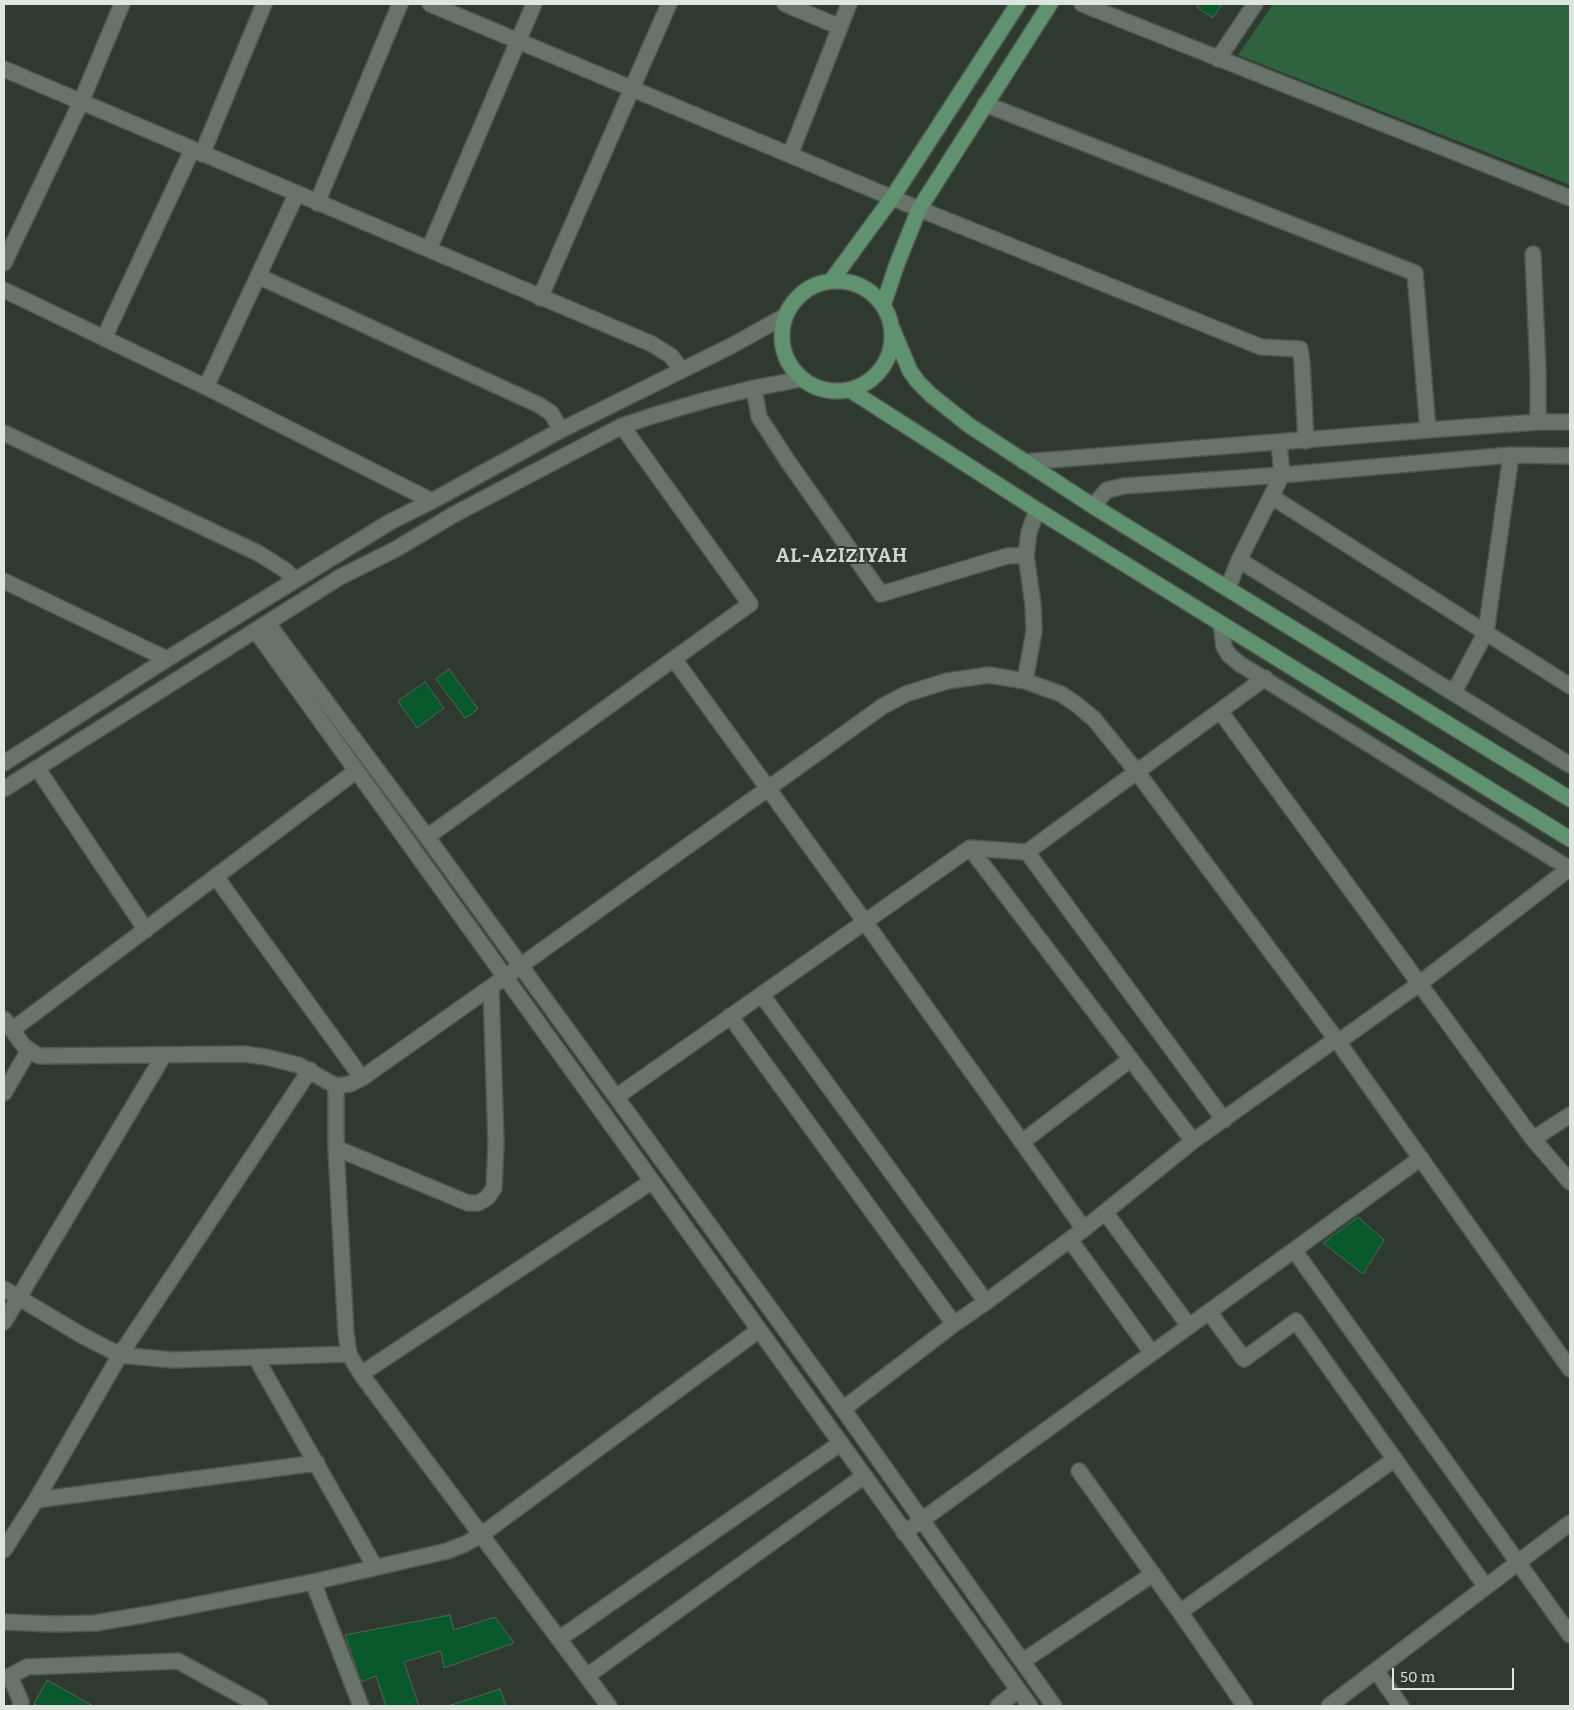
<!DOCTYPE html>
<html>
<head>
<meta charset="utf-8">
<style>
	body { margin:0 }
	#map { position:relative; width:1574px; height:1710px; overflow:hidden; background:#2e3930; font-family:Bitter,serif }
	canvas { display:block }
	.frame { position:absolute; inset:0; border:5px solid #dee5df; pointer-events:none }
	.scale { position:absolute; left:1392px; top:1668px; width:122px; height:22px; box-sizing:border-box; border:2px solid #dee5df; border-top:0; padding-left:6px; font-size:15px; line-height:18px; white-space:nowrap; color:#dee5df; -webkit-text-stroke:4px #2e3930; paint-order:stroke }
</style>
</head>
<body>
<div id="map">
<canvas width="1574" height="1710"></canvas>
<div class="frame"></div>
<div class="scale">50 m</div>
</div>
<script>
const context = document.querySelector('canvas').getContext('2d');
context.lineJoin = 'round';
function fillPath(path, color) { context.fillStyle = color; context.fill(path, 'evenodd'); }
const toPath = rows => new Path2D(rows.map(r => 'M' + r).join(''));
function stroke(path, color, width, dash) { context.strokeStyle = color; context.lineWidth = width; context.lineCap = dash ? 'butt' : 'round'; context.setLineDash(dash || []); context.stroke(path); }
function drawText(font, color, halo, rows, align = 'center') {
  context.font = font + ' Bitter,serif'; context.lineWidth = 4; context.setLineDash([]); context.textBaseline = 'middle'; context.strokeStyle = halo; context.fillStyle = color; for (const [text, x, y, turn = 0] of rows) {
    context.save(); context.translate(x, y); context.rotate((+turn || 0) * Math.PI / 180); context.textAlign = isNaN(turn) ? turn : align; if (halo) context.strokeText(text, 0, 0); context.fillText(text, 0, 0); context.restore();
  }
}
const green = toPath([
	[1273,4,1570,4,1570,185,1238,55]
]);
const building = toPath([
	[1199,4,1222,4,1213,18,1197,7,1199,4],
	[449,669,478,709,465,718,436,679,449,669],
	[425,682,444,708,417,728,398,701,425,682],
	[1358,1217,1384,1240,1363,1274,1323,1243,1358,1217],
	[450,1615,454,1630,495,1617,514,1643,444,1668,441,1651,404,1662,419,1706,386,1706,376,1676,361,1682,345,1635,450,1615],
	[47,1680,93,1706,38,1706,34,1704,47,1680],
	[500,1689,506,1706,448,1706,500,1689]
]);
const minor = toPath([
	[430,4,919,209,1261,347,1300,349,1302,362,1306,441],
	[785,4,840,27],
	[1082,4,1570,198],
	[1218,59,1255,4],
	[4,69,652,344,671,356,682,370],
	[985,104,1415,273,1428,430],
	[202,154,264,4],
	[790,155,849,4],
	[317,203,400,4],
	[429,249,534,4],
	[1533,254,1538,372,1538,422],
	[4,263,81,102,122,4],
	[258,276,539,405,551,413,561,430],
	[4,290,206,387,432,501],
	[540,298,669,4],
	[104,338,192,150],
	[206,387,297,193],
	[754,388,759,417,787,460,881,594,1007,556,1026,555],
	[4,433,258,553,285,570,295,580],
	[1024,462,1428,430,1538,422,1570,422],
	[1272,497,1570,686],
	[1093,506,1107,490,1124,486,1282,475,1511,455,1570,456],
	[1239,560,1570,765],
	[4,581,167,659],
	[1228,588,1239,560,1282,475,1279,443],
	[268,624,427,837,843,1409,1054,1706],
	[1221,624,1224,647,1229,655,1240,664,1570,869],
	[256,631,1030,1706],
	[674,659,865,922,1084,1229],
	[1025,681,1034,631,1033,605,1026,555,1029,532,1037,510],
	[1454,692,1486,632,1511,455],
	[1220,711,1533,1139,1570,1182],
	[4,763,167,659,390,522,432,501,561,430,731,346,785,316],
	[37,768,146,930],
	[4,789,340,577,396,549,453,515,622,426,655,415,706,400,754,388,802,379],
	[427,837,750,604,622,426],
	[970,848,1193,1141],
	[1027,852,1224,1120],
	[216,877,362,1078],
	[762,995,986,1302],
	[730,1016,954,1324],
	[4,1019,23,1045,29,1050,39,1056,244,1054,266,1057,298,1065,336,1086,350,1084,362,1078,491,987,883,706,906,694,947,681,989,675,1025,681,1061,694,1076,704,1094,719,1137,772,1336,1039,1570,1369],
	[12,1030,356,771],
	[1338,1042,1419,984,1570,868],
	[336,1086,336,1148,346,1334,349,1354,361,1374,609,1706],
	[4,1093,29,1050],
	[616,1097,970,848,1027,852,1265,678],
	[1533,1139,1570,1115],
	[1022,1142,1131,1059],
	[336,1148,468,1203,478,1203,487,1198,494,1188,496,1143,491,987],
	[1105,1212,1189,1326],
	[1070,1240,1152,1353],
	[1294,1250,1570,1635],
	[4,1289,83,1336,120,1355,173,1360,349,1354],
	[1209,1312,1244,1359,1296,1321,1486,1587],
	[4,1322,164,1055],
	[256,1358,375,1567],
	[361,1374,651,1182],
	[843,1409,954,1324,986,1302,1084,1229,1193,1141,1336,1039],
	[1079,1471,1180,1612,1245,1706],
	[36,1500,317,1463],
	[904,1533,1421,1158],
	[4,1550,36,1500,120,1355,310,1070],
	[313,1582,361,1706],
	[1180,1612,1395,1459],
	[4,1622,54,1624,95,1623,149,1614,313,1582,447,1551,465,1544,481,1535,759,1330],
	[559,1639,841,1443],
	[1023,1661,1153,1574],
	[1376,1671,1401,1706],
	[587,1676,864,1476],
	[20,1706,21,1702,10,1676,27,1667,178,1661,260,1706],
	[998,1706,1018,1690],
	[1329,1706,1570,1523]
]);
const major = toPath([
	'782 336a55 55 0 1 1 110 0a55 55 0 1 1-110 0Z',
	[831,281,892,198,1018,4],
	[883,306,897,264,919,209,1050,4],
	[892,328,910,371,918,382,931,395,970,426,1093,506,1570,799],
	[850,390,1042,513,1570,839]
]);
const districtNames = [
	["AL-AZIZIYAH",842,557]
];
fillPath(green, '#2f623f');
fillPath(building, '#08582b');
stroke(building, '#58645a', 1);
stroke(minor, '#4e5750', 18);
stroke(major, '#4e5750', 18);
stroke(minor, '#68746b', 15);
stroke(major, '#619270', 15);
context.letterSpacing = '1px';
drawText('bold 19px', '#cbd8ce', '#2e3930', districtNames);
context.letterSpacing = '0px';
</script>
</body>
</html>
